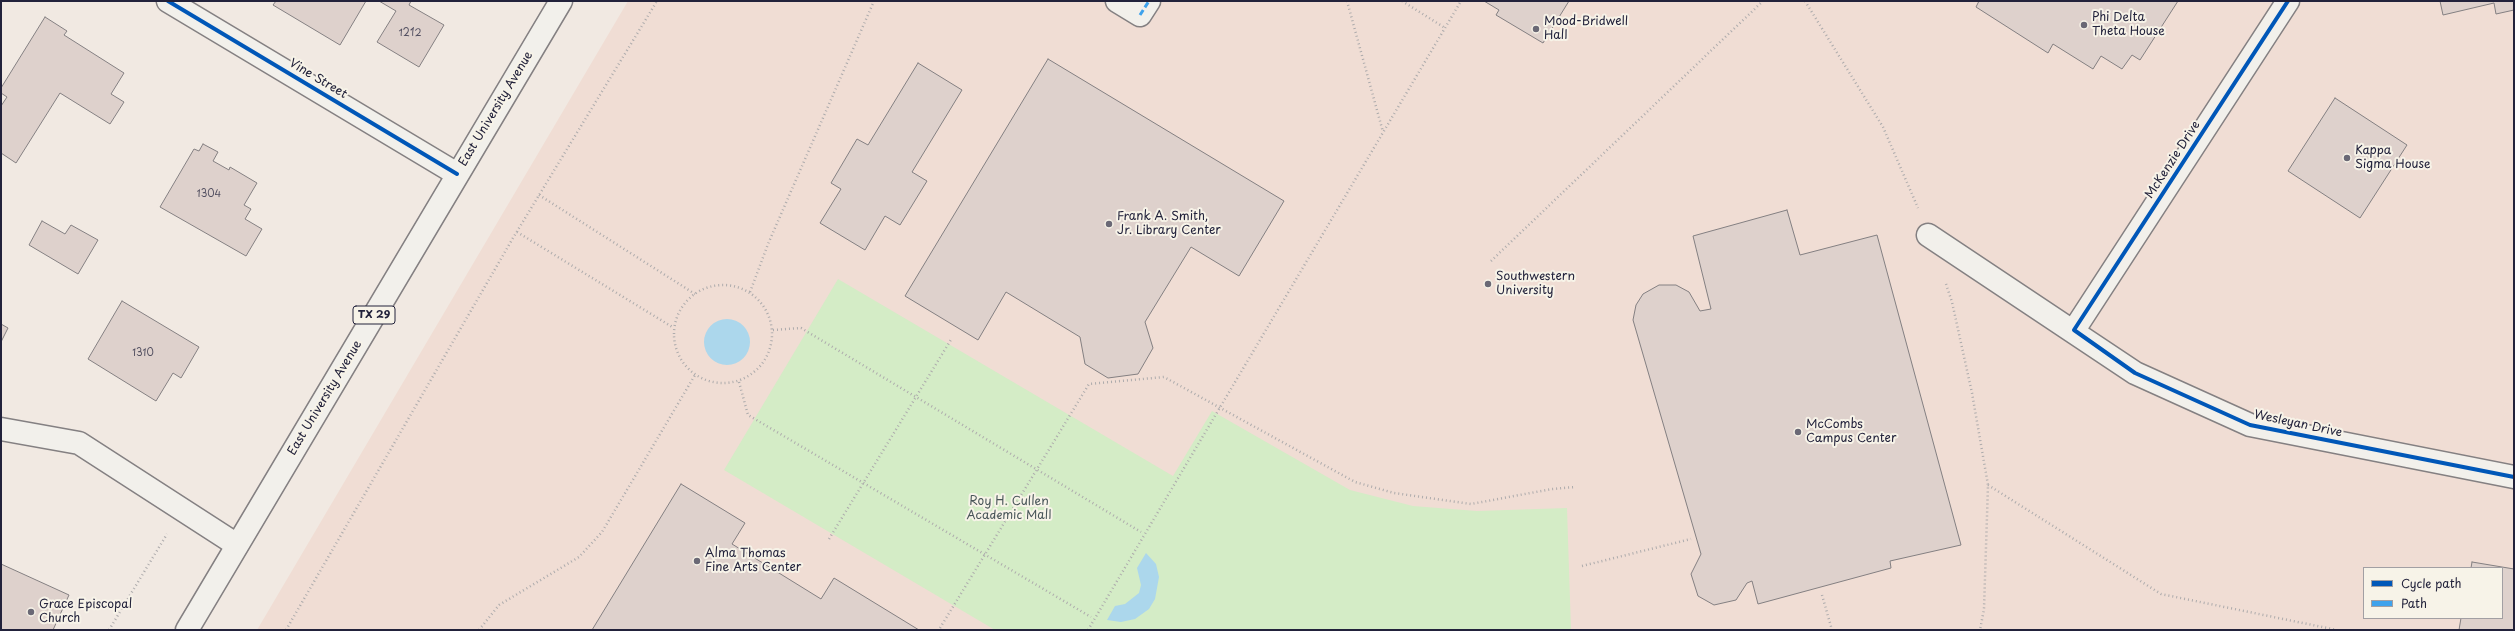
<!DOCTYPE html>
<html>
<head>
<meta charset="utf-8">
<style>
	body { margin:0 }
	#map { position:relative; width:2515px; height:631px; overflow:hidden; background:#f1e9e2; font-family:"Playpen Sans",sans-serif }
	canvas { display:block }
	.frame { position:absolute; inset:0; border:2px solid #22223b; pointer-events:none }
	.legend { position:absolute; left:2363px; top:567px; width:140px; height:52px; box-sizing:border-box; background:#f7f3e8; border:1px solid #a29fa3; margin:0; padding:5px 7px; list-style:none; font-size:12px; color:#22223b }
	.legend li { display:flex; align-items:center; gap:8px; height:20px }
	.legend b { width:20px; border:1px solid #a29fa3 }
</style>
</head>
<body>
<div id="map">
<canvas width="2515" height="631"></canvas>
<div class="frame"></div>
<ul class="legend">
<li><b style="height:5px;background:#0057b8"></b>Cycle path</li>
<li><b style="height:5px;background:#3ea2ec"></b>Path</li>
</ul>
</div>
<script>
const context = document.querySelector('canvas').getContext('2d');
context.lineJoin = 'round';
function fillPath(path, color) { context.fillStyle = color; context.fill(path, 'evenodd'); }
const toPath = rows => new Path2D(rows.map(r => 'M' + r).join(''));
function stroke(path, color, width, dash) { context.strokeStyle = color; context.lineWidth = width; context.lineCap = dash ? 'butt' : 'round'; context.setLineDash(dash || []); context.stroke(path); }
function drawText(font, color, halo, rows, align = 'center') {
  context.font = font + ' "Playpen Sans",sans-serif'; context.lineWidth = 4; context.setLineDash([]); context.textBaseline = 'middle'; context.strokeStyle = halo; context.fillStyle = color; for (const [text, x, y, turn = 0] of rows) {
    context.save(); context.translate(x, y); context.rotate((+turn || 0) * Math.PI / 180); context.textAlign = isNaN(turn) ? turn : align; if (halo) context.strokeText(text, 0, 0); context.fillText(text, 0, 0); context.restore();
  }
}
const built = toPath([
	[628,1,2514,1,2514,630,257,630],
	[2364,568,2502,568,2502,618,2364,618]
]);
const green = toPath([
	[838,279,1173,476,1212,411,1350,490,1413,506,1477,511,1567,508,1571,630,995,630,724,470]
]);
const water = toPath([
	'704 342a23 23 0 1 1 46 0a23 23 0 1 1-46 0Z',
	[1146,553,1156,564,1159,577,1155,599,1149,609,1135,619,1121,622,1107,620,1115,606,1125,604,1139,593,1141,585,1137,568]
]);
const building = toPath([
	[276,1,366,1,340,45,273,5,276,1],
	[379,1,411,1,409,5,444,25,419,67,377,42,396,11,379,1],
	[1484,1,1569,1,1543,43,1496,15,1499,10,1484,1],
	[1979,1,2178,1,2140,60,2132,55,2122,69,2101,56,2093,69,2053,44,2048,53,1976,7,1979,1],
	[2440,1,2514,1,2514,10,2496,14,2494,3,2443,15,2440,1],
	[45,17,67,31,64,35,124,73,111,94,124,102,110,124,60,93,16,163,1,153,1,106,7,97,1,93,1,88,45,17],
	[1048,59,1284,201,1239,276,1191,247,1145,322,1153,348,1138,374,1108,378,1085,364,1080,337,1006,292,978,340,905,296,1048,59],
	[918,63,962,90,912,172,927,181,900,225,885,216,865,250,820,223,841,189,831,183,857,139,868,145,918,63],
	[2335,98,2407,145,2360,218,2288,171,2335,98],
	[203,144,218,152,213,161,229,170,230,167,257,183,244,205,251,209,245,219,262,229,246,256,160,207,194,149,199,151,203,144],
	[1787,210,1800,255,1877,235,1961,545,1890,561,1891,568,1758,604,1752,581,1747,583,1736,600,1714,605,1698,596,1691,574,1701,554,1633,320,1636,305,1643,294,1659,285,1676,285,1689,292,1700,311,1711,309,1693,236,1787,210],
	[42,221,65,234,71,225,98,240,78,274,29,245,42,221],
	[122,301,199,347,181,378,173,373,156,401,88,359,122,301],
	[1,324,8,328,1,342,1,324],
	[681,484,745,523,732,544,821,599,834,578,919,630,592,630,681,484],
	[2472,562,2514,569,2514,630,2459,630,2461,618,2502,618,2502,568,2471,568,2472,562],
	[1,564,69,595,53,630,1,630,1,564]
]);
const path = toPath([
	[1347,1,1383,132],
	[1402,1,1445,28],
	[1805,1,1883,127,1918,208],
	[539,195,695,294],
	[517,232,674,328],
	[1491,261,1763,1],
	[1946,284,1952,302,1972,393,1988,485,1984,609,1980,630],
	'674 334a49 49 0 1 1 98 0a49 49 0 1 1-98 0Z',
	[750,292,768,244,874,1],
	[773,330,801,328,1141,532],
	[739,382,748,415,1091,617],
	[1988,485,2161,594,2337,630],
	[829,539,952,338],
	[1582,566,1691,539],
	[1822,595,1832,630],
	[940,628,1089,384,1164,377,1355,482,1394,493,1471,504,1552,489,1575,487],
	[109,630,167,534],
	[286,630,513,238,657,1],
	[479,630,499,605,579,557,602,532,695,375],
	[1088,630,1461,1]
]);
const minor = toPath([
	[168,1,457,174],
	[1117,1,1140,15,1149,1],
	[1928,235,2135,373,2250,425,2514,477],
	[2074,330,2288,1],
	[1,429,79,443,237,545]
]);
const major = toPath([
	[187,630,561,1]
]);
const quiet = toPath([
	[1140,15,1149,1]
]);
const cycleway = toPath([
	[168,1,457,174],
	[2288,1,2074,330,2135,373,2250,425,2514,477]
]);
const markers = [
	[2084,25,4,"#6a6875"],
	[1536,29,4,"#6a6875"],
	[2347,158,4,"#6a6875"],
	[1109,224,4,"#6a6875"],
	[1488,284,4,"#6a6875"],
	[1798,432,4,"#6a6875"],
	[697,561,4,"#6a6875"],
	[31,612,4,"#6a6875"]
];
const numberNames = [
	["1212",410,33],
	["1304",209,194],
	["1310",143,353]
];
const shields = [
	[374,315,42]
];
const shieldNames = [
	["TX 29",374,315]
];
const poiNames = [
	["Phi Delta",2092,18],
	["Theta House",2092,32],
	["Mood-Bridwell",1544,22],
	["Hall",1544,36],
	["Kappa",2355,151],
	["Sigma House",2355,165],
	["Frank A. Smith,",1117,217],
	["Jr. Library Center",1117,231],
	["Southwestern",1496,277],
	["University",1496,291],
	["McCombs",1806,425],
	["Campus Center",1806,439],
	["Alma Thomas",705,554],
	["Fine Arts Center",705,568],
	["Grace Episcopal",39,605],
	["Church",39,619]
];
const streetNames = [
	["Vine Street",318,79,31],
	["East University Avenue",496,109,-59],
	["McKenzie Drive",2173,160,-57],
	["East University Avenue",325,398,-59],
	["Wesleyan Drive",2298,424,12]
];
const parkNames = [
	["Roy H. Cullen",1009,502],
	["Academic Mall",1009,516]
];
fillPath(built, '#f0ddd4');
fillPath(green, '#d4ecc6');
fillPath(water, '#acd7ec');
fillPath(building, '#ded1cc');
stroke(building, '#848082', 1);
stroke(minor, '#848082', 25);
stroke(major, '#848082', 25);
stroke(path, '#adabac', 2.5, [1, 3]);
stroke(minor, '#f2f0eb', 22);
stroke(major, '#f2f0eb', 22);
stroke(quiet, '#3ea2ec', 3, [6, 3]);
stroke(cycleway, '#0057b8', 4);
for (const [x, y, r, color] of markers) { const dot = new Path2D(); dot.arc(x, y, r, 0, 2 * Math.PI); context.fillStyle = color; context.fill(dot); stroke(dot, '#f7f3e8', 1.5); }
drawText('10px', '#535061', null, numberNames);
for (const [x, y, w] of shields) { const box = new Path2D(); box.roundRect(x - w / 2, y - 9, w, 18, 3); context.fillStyle = '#f7f3e8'; context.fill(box); stroke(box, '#22223b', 1); }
drawText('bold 11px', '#22223b', null, shieldNames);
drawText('12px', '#22223b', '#f7f3e8', poiNames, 'left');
drawText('12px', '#22223b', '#f7f3e8', streetNames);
drawText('12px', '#485558', '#f7f3e8', parkNames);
</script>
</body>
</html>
